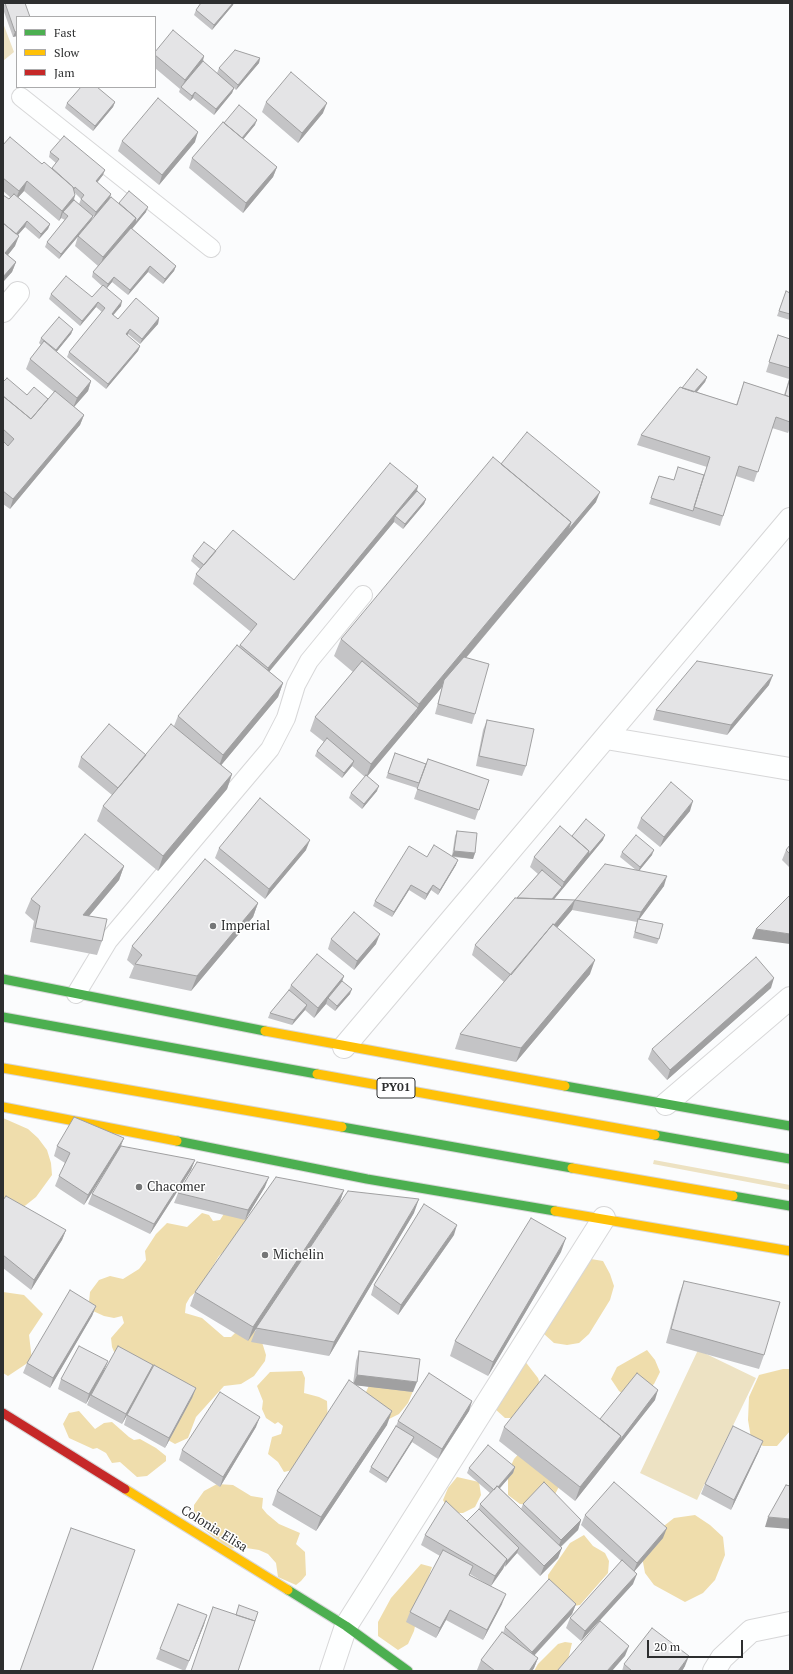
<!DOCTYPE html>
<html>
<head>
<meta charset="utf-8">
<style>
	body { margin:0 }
	#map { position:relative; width:793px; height:1674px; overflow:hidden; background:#fbfcfd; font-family:"PT Serif",serif }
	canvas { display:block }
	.frame { position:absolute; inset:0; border:4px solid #2d2e2f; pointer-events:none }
	.legend { position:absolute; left:16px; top:16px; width:140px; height:72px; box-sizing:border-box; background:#fff; border:1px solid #ababac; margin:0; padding:5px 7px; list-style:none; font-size:12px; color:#2d2e2f }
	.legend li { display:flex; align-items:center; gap:8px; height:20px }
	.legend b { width:20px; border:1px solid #ababac }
	.scale { position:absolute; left:647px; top:1640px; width:96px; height:18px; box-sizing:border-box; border:2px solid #2d2e2f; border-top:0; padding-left:5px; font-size:12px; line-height:14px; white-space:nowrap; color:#2d2e2f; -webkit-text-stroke:3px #fff; paint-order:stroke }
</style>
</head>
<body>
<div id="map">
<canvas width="793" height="1674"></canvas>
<div class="frame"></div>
<ul class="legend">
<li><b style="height:5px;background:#4caf50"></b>Fast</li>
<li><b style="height:5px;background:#ffc107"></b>Slow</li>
<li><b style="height:5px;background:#c62828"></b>Jam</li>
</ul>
<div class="scale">20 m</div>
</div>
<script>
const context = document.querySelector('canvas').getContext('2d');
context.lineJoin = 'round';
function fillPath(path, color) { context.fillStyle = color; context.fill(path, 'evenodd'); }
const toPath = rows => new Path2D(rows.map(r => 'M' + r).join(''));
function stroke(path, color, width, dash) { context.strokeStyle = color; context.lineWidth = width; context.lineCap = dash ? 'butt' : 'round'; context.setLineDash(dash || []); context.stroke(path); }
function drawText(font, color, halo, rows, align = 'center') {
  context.font = font + ' "PT Serif",serif'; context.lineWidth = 3; context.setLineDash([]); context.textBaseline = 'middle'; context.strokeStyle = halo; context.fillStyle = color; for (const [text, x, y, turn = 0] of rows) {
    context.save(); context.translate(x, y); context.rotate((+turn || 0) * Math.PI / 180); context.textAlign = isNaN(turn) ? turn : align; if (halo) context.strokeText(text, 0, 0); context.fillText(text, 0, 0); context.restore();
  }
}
const green = toPath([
	[3,23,14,52,3,61],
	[654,1160,790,1185,790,1190,653,1164],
	[698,1350,756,1378,697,1500,640,1473]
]);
const forest = toPath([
	[3,1118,28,1129,38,1138,47,1150,51,1163,52,1175,36,1197,26,1205,15,1212,3,1214],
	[227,1209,246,1210,248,1220,233,1243,219,1256,198,1290,190,1297,186,1304,185,1313,202,1318,224,1337,231,1337,237,1331,253,1329,261,1339,266,1355,265,1361,254,1376,241,1384,224,1386,196,1417,188,1438,175,1444,161,1436,155,1373,148,1372,115,1354,112,1347,111,1338,124,1323,122,1316,114,1318,104,1316,93,1311,89,1302,90,1292,99,1280,110,1276,123,1279,139,1269,146,1260,145,1251,156,1234,167,1223,187,1227,202,1213,209,1215,213,1221,220,1220],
	[591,1259,603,1261,610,1274,614,1286,610,1300,589,1334,579,1343,567,1345,554,1343,544,1334,540,1321],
	[3,1292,24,1295,43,1314,29,1335,32,1360,8,1376,3,1373],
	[647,1350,655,1360,660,1372,654,1384,641,1395,629,1398,619,1391,611,1379,617,1367],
	[524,1360,538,1378,542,1390,519,1418,505,1418,494,1408],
	[783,1369,790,1369,790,1431,777,1446,763,1446,751,1438,748,1420,749,1397,759,1375],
	[302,1371,305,1378,304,1393,319,1397,327,1401,328,1423,301,1468,284,1472,278,1462,268,1454,272,1437,281,1434,283,1426,278,1422,275,1424,266,1418,262,1409,263,1401,257,1386,270,1372],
	[372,1379,413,1391,408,1403,399,1414,387,1420,366,1406,366,1392],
	[79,1411,95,1429,104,1423,112,1422,129,1437,134,1440,140,1439,156,1448,166,1456,166,1461,147,1476,137,1477,120,1462,112,1463,106,1453,97,1448,93,1449,69,1438,63,1424,69,1413],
	[522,1450,564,1477,553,1498,534,1505,520,1504,508,1495,508,1472,514,1459],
	[457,1477,479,1482,481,1495,475,1507,463,1513,450,1513,443,1500,448,1488],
	[217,1484,233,1485,251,1496,263,1498,262,1508,267,1514,279,1524,300,1533,296,1544,305,1552,306,1575,301,1581,296,1585,278,1577,276,1563,268,1554,259,1550,240,1547,230,1549,194,1522,194,1505,204,1491],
	[695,1515,710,1525,723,1537,725,1555,715,1580,703,1593,685,1602,654,1585,645,1573,642,1557,646,1540,674,1518],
	[584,1535,593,1546,605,1553,609,1561,608,1573,580,1605,573,1606,548,1583,548,1575,570,1543],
	[421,1564,432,1567,419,1606,414,1631,408,1644,398,1650,378,1636,378,1622,391,1598],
	[565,1642,572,1643,567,1664,558,1671,534,1671,538,1664,558,1644]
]);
const lane = toPath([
	[21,97,211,248],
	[76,994,108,941,270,749,286,718,296,685,309,661,363,595]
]);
const street = toPath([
	[3,311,18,293],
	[606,738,790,769],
	[344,1047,790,519],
	[666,1104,790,998],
	[331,1671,346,1626,604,1218],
	[714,1671,722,1658,751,1631,790,1623]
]);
const fast = toPath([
	[3,979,265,1031],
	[3,1017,317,1074],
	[565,1086,790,1126],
	[342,1127,572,1168],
	[655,1135,790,1159],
	[177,1141,367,1179,555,1211],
	[733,1196,790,1206],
	[288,1590,346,1626,408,1671]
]);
const slow = toPath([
	[265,1031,565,1086],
	[3,1068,342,1127],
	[317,1074,655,1135],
	[3,1107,177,1141],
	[572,1168,733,1196],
	[555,1211,790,1251],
	[125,1489,288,1590]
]);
const jam = toPath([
	[3,1413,125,1489]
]);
const wall = toPath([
	[5,3,17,17,17,36,13,37,3,9,3,7],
	[233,5,212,30,194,15,196,10],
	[155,52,204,56,203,61,217,73,219,68,260,58,259,63,236,90,234,88,232,93,214,115,193,98,190,101,179,92,180,89,155,68],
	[115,102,113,107,93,131,65,108,67,103],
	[266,102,323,113,298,143,262,112],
	[224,123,255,125,243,139,277,167,273,177,243,213,189,168,192,158],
	[122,141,195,142,159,185,118,151],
	[3,145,52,168,56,163,49,157,50,152,103,175,97,183,111,194,109,200,94,217,79,204,81,199,75,193,75,195,74,200,93,216,91,221,59,259,45,247,47,242,65,220,61,218,59,221,24,191,18,197,50,224,48,229,39,239,25,227,17,235,15,246,8,255,16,262,12,272,3,282,9,199,10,197,3,191],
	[119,203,146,212,132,229,176,266,174,271,163,284,148,272,128,295,112,282,107,288,121,306,113,315,118,319,159,318,158,324,140,344,128,334,127,336,140,346,138,351,106,389,67,357,69,352,102,312,96,307,80,326,49,299,51,294,92,297,102,286,92,277,93,272,98,266,75,246,78,236],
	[786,291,790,293,790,320,777,316],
	[73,329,71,334,56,352,91,381,88,391,74,407,84,415,80,425,10,509,3,504,3,382,27,395,48,399,54,392,26,369,30,359,41,345,39,343,41,338],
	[778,335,790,339,790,428,788,433,772,428,754,482,736,476,720,526,649,504,659,476,674,480,704,475,707,467,637,445,641,435,682,388,707,377,705,382,697,392,736,405,744,382,784,395,789,379,766,372],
	[501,464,596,502,466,658,475,714,472,724,435,714,442,687,367,776,377,791,362,809,349,798,351,793,365,777,352,766,342,778,315,756,317,751,324,742,310,731,315,717,353,672,334,656,341,639],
	[418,486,417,491,426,499,424,504,403,529,394,522,269,671,283,683,278,697,221,765,232,774,227,789,158,871,97,821,103,806,112,795,78,767,81,757,146,755,174,726,178,716,239,646,240,645,251,632,193,584,196,574,200,569,191,561,193,556,216,551,294,580],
	[769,685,727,735,653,720,656,710],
	[487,720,526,766,522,776,476,766,483,730],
	[395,753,426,764,428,759,489,780,475,820,414,799,424,769,417,788,386,778],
	[690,811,660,847,637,828,641,818],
	[457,831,475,853,473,859,453,857,456,865,438,895,431,890,425,900,409,890,392,917,373,906,375,901,427,857,452,856,455,836],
	[572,836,603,840,554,899,575,900,636,870,620,857,622,852,652,855,639,871,664,886,639,919,659,939,657,944,633,938,637,922,572,910,557,928,590,974,516,1062,455,1049,460,1034,504,982,472,955,475,945,538,874,530,867,534,857],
	[790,845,790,868,782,860,786,850],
	[219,848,306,850,265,899,215,858],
	[124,866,119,880,89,916,102,941,97,955,30,942,34,921,25,913,31,899],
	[258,903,253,917,191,991,129,978,134,966,127,960,132,946],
	[331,939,376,944,354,970,328,949],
	[344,976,342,981,350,994,335,1011,326,1004,314,1018,305,1010,292,1025,268,1018,270,1013,289,990,291,985],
	[771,988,667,1080,648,1059,652,1049],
	[124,1138,120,1147,195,1160,191,1170,150,1234,88,1204,92,1194,112,1161,84,1205,55,1186,59,1176,65,1163,54,1156,57,1146],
	[265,1187,245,1220,174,1203,178,1193],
	[344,1190,339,1204,293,1274,414,1213,329,1356,251,1342,256,1329,248,1341,190,1306,195,1292],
	[3,1200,66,1230,62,1240,31,1290,3,1268],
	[454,1235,398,1315,371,1295,374,1285],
	[561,1252,488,1376,450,1356,455,1341],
	[684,1281,764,1355,759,1369,666,1343,679,1295],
	[96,1306,92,1316,50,1388,23,1373,27,1363],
	[359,1351,413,1392,356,1385,387,1425,316,1531,272,1505,277,1491,353,1384,356,1361],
	[153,1365,149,1375,122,1424,87,1405,91,1395,104,1372,86,1404,58,1389,61,1379,104,1371],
	[196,1388,192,1398,165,1448,124,1425,127,1415],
	[655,1400,575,1501,499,1441,504,1427,600,1419],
	[472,1401,469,1411,438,1459,412,1442,386,1483,369,1472,371,1467,396,1426,398,1421],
	[256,1427,220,1487,179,1460,182,1450],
	[759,1451,731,1510,701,1494,705,1484],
	[515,1467,513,1473,500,1488,521,1509,523,1504,581,1520,578,1530,561,1547,558,1558,540,1576,517,1553,504,1567,503,1569,491,1586,502,1604,483,1640,446,1620,436,1638,406,1622,410,1612,440,1556,421,1545,425,1535,467,1521,479,1509,480,1504,490,1493,467,1473,469,1468],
	[470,1574,488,1585,470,1575],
	[585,1515,663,1538,634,1571,633,1584,581,1641,566,1628,570,1618,621,1561,581,1525],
	[576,1604,572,1614,534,1656,538,1658,534,1668,532,1671,478,1671,477,1670,481,1660,503,1633,505,1627],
	[204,1625,185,1671,156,1659,160,1649],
	[624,1664,685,1666,682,1671,622,1671]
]);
const shadedWall = toPath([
	[233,3,234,3,233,5,212,30,214,25],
	[17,31,17,36,13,37,15,32],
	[204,56,201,66,182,87,185,80],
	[260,58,259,63,236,90,238,85],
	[234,88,232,93,214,115,216,109],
	[195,92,193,98,190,101,192,96],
	[115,102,113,107,93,131,95,126],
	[327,103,323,113,298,143,302,133],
	[257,120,255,125,237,147,239,142],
	[198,132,195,142,159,185,162,175],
	[277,167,273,177,243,213,246,203],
	[105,170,103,175,94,186,96,181],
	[27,181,24,191,15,201,19,191],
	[111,194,109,200,94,217,96,212],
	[75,195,72,205,63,212,61,218,59,221,62,211],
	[148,207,146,212,100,267,103,257,136,218],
	[93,216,91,221,59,259,61,254],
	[27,221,25,227,11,243,13,238],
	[50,224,48,229,39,239,41,234],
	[19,236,15,246,3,261,5,253],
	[16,262,12,272,3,282,3,277],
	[150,266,148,272,128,295,130,290],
	[176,266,174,271,163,284,165,279],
	[114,277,112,282,106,289,108,284],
	[122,301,121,306,110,319,112,314],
	[98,302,96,307,80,326,82,321],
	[159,318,158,324,140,344,142,339],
	[73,329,71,334,54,355,56,350],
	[130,329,128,334,124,340,126,334],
	[140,346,138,351,106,389,108,384],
	[707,377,705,382,689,401,691,396],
	[91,381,88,391,73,408,77,398],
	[84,415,80,425,10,509,13,499],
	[418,486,415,496,395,516,394,522,264,678,268,668],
	[600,492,596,502,443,685,444,680,442,687,413,722,419,704,571,522],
	[426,499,424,504,403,529,405,524],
	[773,675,769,685,727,735,731,725],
	[283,683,278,697,218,769,223,755],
	[418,708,413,722,366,778,371,764],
	[354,761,352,766,342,778,344,773],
	[232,774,227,789,158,871,163,856],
	[379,786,377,791,362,809,364,804],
	[693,801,690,811,660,847,664,837],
	[605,835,603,840,546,909,511,908,562,887,564,882,589,851],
	[310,840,306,850,265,899,269,889],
	[654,850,652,855,638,872,640,867],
	[454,851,475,853,473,859,452,856],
	[458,860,456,865,438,895,440,890],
	[124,866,119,880,78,929,83,915],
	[667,876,664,886,638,921,638,919,637,922,641,912],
	[411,885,409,890,392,917,394,912],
	[433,885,431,890,425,900,427,894],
	[575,900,572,910,508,986,512,976],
	[258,903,253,917,191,991,197,976],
	[756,929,790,934,790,944,752,939],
	[380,934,376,944,354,970,357,961],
	[595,960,590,974,516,1062,521,1048],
	[344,976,340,986,328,998,326,1004,314,1018,318,1008],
	[774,978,771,988,667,1080,670,1070],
	[352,989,350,994,335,1011,337,1006],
	[307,1005,305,1010,292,1025,294,1020],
	[124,1138,120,1148,84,1205,88,1195],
	[195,1160,191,1170,150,1234,154,1224],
	[269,1177,265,1187,245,1220,248,1210],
	[344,1190,339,1204,248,1341,253,1327],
	[419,1199,414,1213,329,1356,334,1342],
	[457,1225,454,1235,398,1315,401,1305],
	[66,1230,62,1240,31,1290,34,1280],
	[566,1238,561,1252,488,1376,493,1362],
	[96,1306,92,1316,50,1388,53,1378],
	[108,1361,104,1371,86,1404,89,1394],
	[153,1365,149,1375,122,1424,126,1414],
	[357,1375,417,1382,413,1392,353,1385],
	[196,1388,192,1398,165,1448,169,1438],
	[658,1390,655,1400,575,1501,580,1487],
	[472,1401,469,1411,438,1459,442,1449],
	[392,1411,387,1425,316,1531,321,1517],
	[260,1417,256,1427,220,1487,223,1477],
	[414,1437,412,1442,386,1483,388,1478],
	[763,1441,759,1451,731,1510,734,1500],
	[515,1467,513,1473,493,1496,495,1491],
	[768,1517,790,1519,790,1529,765,1527],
	[581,1520,578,1530,557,1550,561,1540],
	[667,1528,663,1538,633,1573,637,1563],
	[519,1548,517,1553,505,1567,506,1562],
	[562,1548,558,1558,540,1576,544,1566],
	[507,1559,503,1569,491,1586,495,1576],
	[637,1574,633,1584,581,1641,585,1631],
	[506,1594,502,1604,483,1640,487,1630],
	[576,1604,572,1614,528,1662,532,1652],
	[450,1610,446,1620,436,1638,440,1628],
	[207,1615,204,1625,185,1671,189,1661],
	[629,1646,625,1656,612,1671,607,1671],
	[689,1656,685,1666,682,1671,678,1671],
	[538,1658,534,1668,532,1671,529,1671]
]);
const building = toPath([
	[5,3,25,3,30,17,17,17,17,31,15,32,5,3],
	[201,3,233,3,214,25,196,10,201,3],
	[173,30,204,56,185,80,155,55,155,52,173,30],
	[235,50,260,58,238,85,219,68,235,50],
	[203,61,234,88,216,109,195,92,192,96,181,87,203,61],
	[291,72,327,103,302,133,266,102,291,72],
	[81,87,97,87,115,102,95,126,67,103,81,87],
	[158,98,198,132,162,175,122,141,158,98],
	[239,105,257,120,242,138,224,123,239,105],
	[223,122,277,167,246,203,192,158,223,122],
	[64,136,105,170,96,181,111,194,96,212,81,199,84,195,75,187,74,189,73,187,52,168,59,159,50,152,64,136],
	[10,137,42,164,44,162,73,187,75,195,62,211,27,181,19,191,3,178,3,145,10,137],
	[129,191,148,207,135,223,136,218,119,203,129,191],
	[14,194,50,224,41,234,27,221,16,234,3,223,3,195,9,199,14,194],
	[111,197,136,218,103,257,78,236,111,197],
	[74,200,93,216,61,254,47,242,68,216,63,212,74,200],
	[3,223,19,236,5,253,16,262,3,277,3,223],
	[131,228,176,266,165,279,150,266,130,290,114,277,108,284,93,272,131,228],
	[66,276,92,297,103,285,122,301,112,314,118,319,136,298,159,318,142,339,130,329,126,334,140,346,108,384,69,352,105,308,98,302,82,321,51,294,66,276],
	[786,291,790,293,790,314,779,311,786,291],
	[59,317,73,329,56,350,41,338,59,317],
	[778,335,790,339,790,368,769,362,778,335],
	[44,341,91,381,77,398,30,359,44,341],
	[697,369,707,377,694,392,682,388,697,369],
	[7,378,27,395,34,387,48,399,31,419,3,396,3,382,7,378],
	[790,378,790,397,785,395,790,378],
	[744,382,790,397,790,422,776,417,758,472,739,466,723,516,694,507,710,457,641,435,680,387,737,405,744,382],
	[55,391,84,415,13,499,3,491,3,441,8,446,14,439,3,429,3,396,31,419,55,391],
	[527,432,600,492,568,530,571,522,501,464,527,432],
	[493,457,571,522,419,704,341,639,493,457],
	[390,463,418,486,268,668,240,645,257,624,196,574,233,530,294,580,390,463],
	[678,467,704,475,693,511,651,498,659,476,674,480,678,467],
	[417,491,426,499,405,524,395,516,417,491],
	[204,542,216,551,204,565,193,556,204,542],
	[237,645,283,683,223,755,178,716,237,645],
	[464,657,489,664,475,714,438,704,444,680,464,657],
	[362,661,418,708,371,764,315,717,362,661],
	[697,661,773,675,731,725,656,710,697,661],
	[487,720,534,729,526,766,479,756,487,720],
	[109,724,146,755,118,788,81,757,109,724],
	[171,724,232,774,163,856,103,806,171,724],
	[327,738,354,761,344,773,317,751,327,738],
	[395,753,426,764,419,783,388,773,395,753],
	[428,759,489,780,479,810,417,789,428,759],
	[366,775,379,786,364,804,351,793,366,775],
	[671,782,693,801,664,837,641,818,671,782],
	[260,798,310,840,269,889,219,848,260,798],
	[586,819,605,835,588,855,589,851,572,836,586,819],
	[560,826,589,851,564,882,534,857,560,826],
	[457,831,477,833,475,853,454,851,457,831],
	[85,834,124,866,83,915,107,919,102,941,35,928,40,906,31,899,85,834],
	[636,835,654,850,640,867,622,852,636,835],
	[434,845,458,860,440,890,433,885,427,894,411,885,394,912,375,901,409,846,427,857,434,845],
	[790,845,790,854,786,850,790,845],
	[205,859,258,903,197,976,135,964,142,955,132,946,205,859],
	[605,864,667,876,641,912,575,900,605,864],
	[542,870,562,887,552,899,517,898,542,870],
	[790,895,790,934,756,929,790,895],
	[515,898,575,900,554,925,553,924,511,975,475,945,515,898],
	[354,912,380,934,357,961,331,939,354,912],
	[638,919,663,924,659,939,635,932,638,919],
	[553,924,595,960,521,1048,460,1034,553,924],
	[317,954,344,976,318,1008,291,985,317,954],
	[756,957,774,978,670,1070,652,1049,756,957],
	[342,981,352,989,337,1006,328,998,342,981],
	[289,990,307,1005,294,1020,270,1013,289,990],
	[74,1117,124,1138,88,1195,59,1176,70,1153,57,1146,74,1117],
	[121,1146,195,1160,154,1224,92,1194,121,1146],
	[197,1162,269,1177,248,1210,178,1193,197,1162],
	[276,1177,344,1190,253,1327,195,1292,276,1177],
	[348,1191,419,1199,334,1342,256,1328,348,1191],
	[6,1196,66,1230,34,1280,3,1255,3,1200,6,1196],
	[424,1204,457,1225,401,1305,374,1285,424,1204],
	[531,1218,566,1238,493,1362,455,1341,531,1218],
	[684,1281,780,1302,764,1355,671,1329,684,1281],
	[70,1290,96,1306,53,1378,27,1363,70,1290],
	[79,1346,108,1361,89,1394,61,1379,79,1346],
	[118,1346,153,1365,126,1414,91,1395,118,1346],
	[359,1351,420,1359,417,1382,357,1375,359,1351],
	[154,1365,196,1388,169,1438,127,1415,154,1365],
	[429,1373,472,1401,442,1449,398,1421,429,1373],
	[637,1373,658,1390,620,1440,621,1436,600,1419,637,1373],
	[545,1375,621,1436,580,1487,504,1427,545,1375],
	[349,1380,392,1411,321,1517,277,1491,349,1380],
	[220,1392,260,1417,223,1477,182,1450,220,1392],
	[396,1426,414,1437,388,1478,371,1467,396,1426],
	[733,1426,763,1441,734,1500,705,1484,733,1426],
	[488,1445,515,1467,498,1487,497,1486,494,1490,469,1468,488,1445],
	[544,1482,581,1520,561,1540,523,1504,544,1482],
	[614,1482,667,1528,637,1563,585,1515,614,1482],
	[786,1485,790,1486,790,1519,768,1517,786,1485],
	[497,1486,562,1548,544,1566,480,1504,497,1486],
	[446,1501,507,1559,495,1576,425,1535,446,1501],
	[479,1509,519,1548,506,1562,507,1559,467,1521,479,1509],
	[71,1528,135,1550,92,1671,20,1671,71,1528],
	[443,1550,473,1566,469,1575,506,1594,487,1630,450,1610,440,1628,410,1612,443,1550],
	[622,1560,637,1574,585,1631,570,1618,622,1560],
	[549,1579,576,1604,532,1652,505,1627,549,1579],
	[178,1604,207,1615,189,1661,160,1649,178,1604],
	[239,1605,258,1612,255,1621,236,1615,239,1605],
	[213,1607,255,1621,238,1671,191,1671,213,1607],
	[600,1621,629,1646,607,1671,557,1671,600,1621],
	[652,1628,689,1656,678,1671,632,1671,624,1664,652,1628],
	[502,1632,538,1658,529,1671,495,1671,481,1660,502,1632]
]);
const markers = [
	[213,926,4,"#757677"],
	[139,1187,4,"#757677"],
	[265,1255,4,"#757677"]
];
const shields = [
	[396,1088,38]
];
const shieldNames = [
	["PY01",396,1088]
];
const poiNames = [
	["Imperial",221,926],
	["Chacomer",147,1187],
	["Michelin",273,1255]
];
const streetNames = [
	["Colonia Elisa",214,1529,32]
];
fillPath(green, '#ede2c3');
fillPath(forest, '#efddac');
stroke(lane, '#d7d7d8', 20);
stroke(street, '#d7d7d8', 24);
stroke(fast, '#d7d7d8', 11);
stroke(slow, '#d7d7d8', 11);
stroke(jam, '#d7d7d8', 11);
stroke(lane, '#feffff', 18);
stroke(street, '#feffff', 22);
stroke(fast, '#4caf50', 9);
stroke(slow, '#ffc107', 9);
stroke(jam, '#c62828', 9);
fillPath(wall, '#c4c4c6');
fillPath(shadedWall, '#a0a0a1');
fillPath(building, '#e4e4e6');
stroke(building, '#a0a0a1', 1);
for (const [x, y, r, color] of markers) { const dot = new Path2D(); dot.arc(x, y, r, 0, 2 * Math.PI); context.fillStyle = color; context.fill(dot); stroke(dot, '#fff', 1.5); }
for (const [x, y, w] of shields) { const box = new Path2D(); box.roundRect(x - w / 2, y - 10, w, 20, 3); context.fillStyle = '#fff'; context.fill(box); stroke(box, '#2d2e2f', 1); }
drawText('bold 12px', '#2d2e2f', null, shieldNames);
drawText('13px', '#2d2e2f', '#fff', poiNames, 'left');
drawText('13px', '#2d2e2f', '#fff', streetNames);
</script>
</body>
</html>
